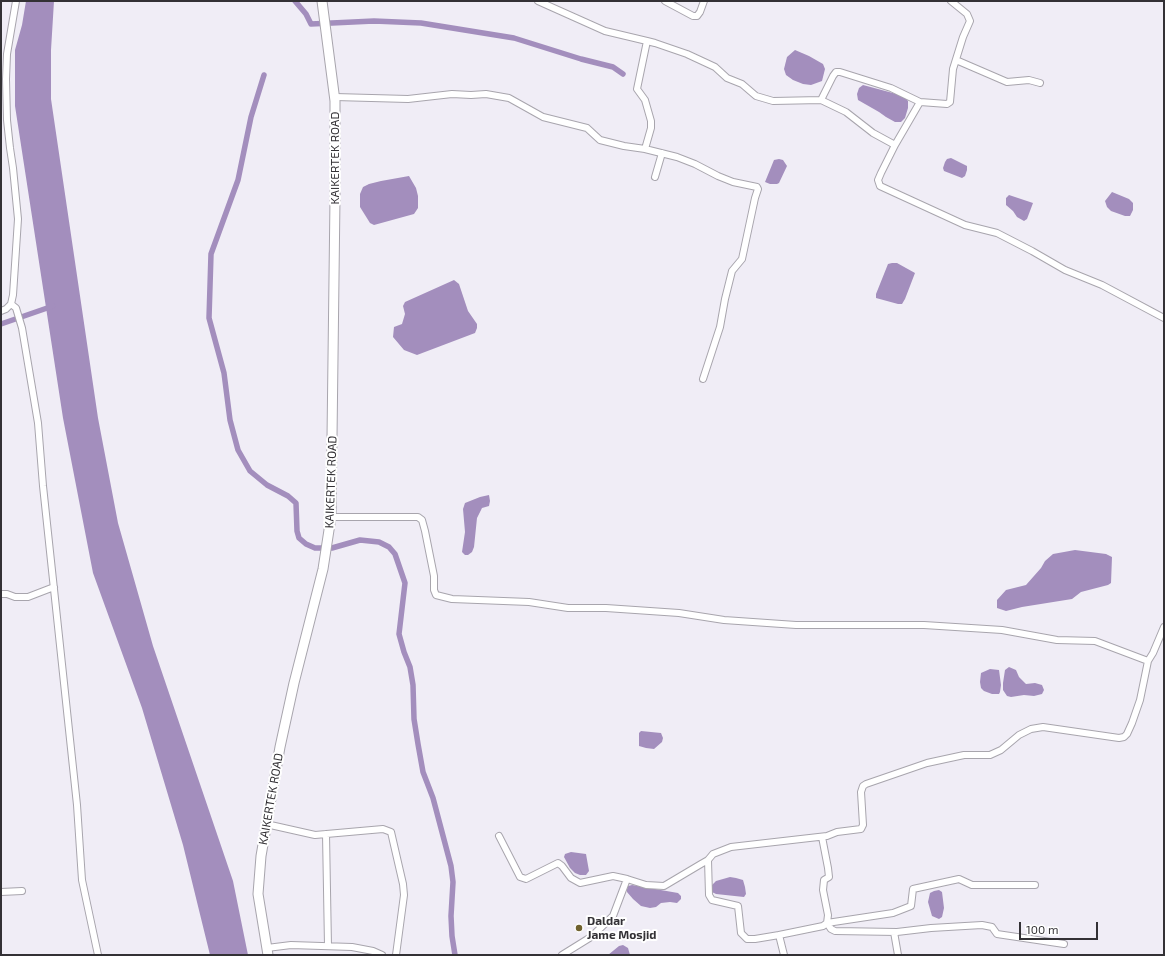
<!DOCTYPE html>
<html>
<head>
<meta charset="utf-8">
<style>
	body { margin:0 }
	#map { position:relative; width:1165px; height:956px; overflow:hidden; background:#f0edf6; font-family:"Exo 2",sans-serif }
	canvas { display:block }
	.frame { position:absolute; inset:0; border:2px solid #333135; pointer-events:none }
	.scale { position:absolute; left:1019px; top:922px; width:79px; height:18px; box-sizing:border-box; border:2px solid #333135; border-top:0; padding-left:5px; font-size:12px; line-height:14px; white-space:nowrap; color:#333135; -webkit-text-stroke:3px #fff; paint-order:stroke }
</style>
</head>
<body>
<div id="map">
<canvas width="1165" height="956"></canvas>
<div class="frame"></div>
<div class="scale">100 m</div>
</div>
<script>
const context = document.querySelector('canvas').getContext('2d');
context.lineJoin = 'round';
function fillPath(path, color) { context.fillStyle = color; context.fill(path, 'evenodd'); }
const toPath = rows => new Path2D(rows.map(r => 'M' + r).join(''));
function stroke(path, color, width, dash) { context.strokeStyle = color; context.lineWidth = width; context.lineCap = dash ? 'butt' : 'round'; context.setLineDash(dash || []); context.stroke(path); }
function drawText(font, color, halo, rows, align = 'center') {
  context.font = font + ' "Exo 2",sans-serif'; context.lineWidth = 4; context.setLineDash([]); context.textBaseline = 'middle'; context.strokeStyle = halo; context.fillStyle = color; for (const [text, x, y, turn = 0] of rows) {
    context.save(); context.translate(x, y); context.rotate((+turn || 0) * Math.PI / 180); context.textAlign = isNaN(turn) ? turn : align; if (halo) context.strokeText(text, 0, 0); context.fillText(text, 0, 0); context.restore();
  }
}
const water = toPath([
	[26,1,54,1,51,50,51,99,98,418,118,523,153,646,233,881,248,955,210,955,183,845,142,708,93,573,63,418,15,106,15,50,22,25],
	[795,50,809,56,823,64,825,69,822,81,811,85,803,84,793,80,786,75,784,69,787,57],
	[863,85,904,96,908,101,908,108,905,118,901,122,895,122,886,117,879,112,858,100,857,94,859,88],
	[951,158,967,166,967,170,965,176,962,178,944,171,943,168,945,162,947,159],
	[779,159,783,160,787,166,779,183,777,184,770,184,765,182,774,160],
	[409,176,416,188,418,196,418,208,414,214,374,225,370,223,360,207,360,194,363,187,369,184,381,181],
	[1112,192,1129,199,1133,203,1133,210,1130,216,1125,216,1111,211,1107,207,1105,201],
	[1009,195,1033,203,1027,219,1024,221,1017,217,1013,211,1006,205,1006,198],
	[892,263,897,263,915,273,905,299,902,304,898,304,876,298,876,294,888,264],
	[454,280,459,284,468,311,477,324,477,328,475,333,417,355,404,350,393,337,394,327,402,324,405,314,403,306,405,302],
	[489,495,490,501,489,506,482,508,477,518,474,547,472,552,468,555,465,555,462,552,465,532,463,509,465,503,480,497],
	[1075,550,1106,554,1112,557,1111,583,1108,585,1081,592,1072,599,1022,607,1006,611,997,608,997,600,1006,590,1026,585,1041,568,1045,561,1053,554],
	[1009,667,1016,670,1019,677,1026,684,1035,683,1042,685,1044,690,1042,694,1034,696,1024,695,1011,697,1007,696,1003,690,1003,683,1005,670],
	[990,669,999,670,1001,685,1000,692,999,694,992,694,984,691,981,688,980,682,981,673],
	[641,731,661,733,663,738,662,742,654,749,646,748,639,746,639,733],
	[571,852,586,854,589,871,586,875,580,875,575,873,570,868,564,857,565,854],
	[730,877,736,878,743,880,745,887,746,894,744,897,716,894,710,891,711,886,716,881],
	[632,885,678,893,681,896,681,899,677,903,670,902,661,903,656,907,650,908,641,906,633,899,627,892,627,889,628,886],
	[939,890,942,892,944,908,942,917,939,919,932,916,928,902,930,893,934,891],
	[623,945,628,948,630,955,608,955,619,946]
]);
const canal = toPath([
	[295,1,306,14,311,24,374,21,421,23,514,38,581,59,613,67,623,74],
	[264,75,251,117,238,180,211,254,209,318,224,373,230,420,238,450,250,471,267,485,288,496,296,503,297,531,299,538,306,544,315,548,332,548,360,540,379,542,389,547,395,554,405,583,399,634,404,652,410,667,413,685,414,719,418,744,423,772,433,798,451,866,453,882,451,916,452,936,455,955],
	[1,324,53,306]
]);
const street = toPath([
	[538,1,605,31,647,41],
	[665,1,693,16,697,16,700,12,704,1],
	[956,60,1007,82,1029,80,1040,83],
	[335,97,408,99,452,94,471,95,486,94,509,98,543,117,587,128,600,140,624,146,645,149,651,128,651,121,645,100,637,89,647,41,655,43,687,54,715,67,727,78,742,84,756,96,773,101,821,100,833,76,836,72,840,72,891,88,920,102,895,145,881,173,878,180,880,186,965,225,997,233,1032,251,1065,270,1102,285,1164,318],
	[821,100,846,112,873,133,895,145],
	[920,102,947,104,950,102,953,69,963,37,970,21,967,14,951,1],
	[645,149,677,157,695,164,718,176,733,182,757,187,758,189,755,198,742,259,732,271,725,299,720,327,703,379],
	[655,177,662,153],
	[11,304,16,308,22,328,38,423,43,486,77,805,82,880,98,955],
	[1,311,6,309,11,304,13,295,18,219,13,168,10,148,7,120,6,79,7,54,16,1],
	[331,517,418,517,422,520,425,531,434,576,434,590,436,595,452,599,529,602,568,608,606,608,679,613,724,620,796,625,924,625,1002,630,1057,640,1095,641,1148,661],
	[1,594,7,594,15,597,28,597,54,587],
	[266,824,315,835,383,829,391,832,403,884,404,895,396,955],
	[326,834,328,946],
	[499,836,520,877,526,879,558,863,562,866,571,878,580,883,613,876,627,879],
	[708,860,709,895,712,900,738,906,741,933,747,939,755,939,779,935,823,926,827,923,828,915,823,890,824,880,829,877,828,868,822,837],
	[1035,885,972,885,959,879,913,889,911,906,893,913,827,923,831,929,835,931,897,932,931,928,982,925,992,927,997,934,1064,944],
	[1,892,22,891],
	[894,932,898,955],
	[779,935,784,955],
	[267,948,291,945,352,947,373,951,382,955],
	[562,955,591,937,613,916,627,879,646,885,664,886,701,864,708,860,713,854,731,847,827,836,837,832,861,829,863,825,861,792,863,786,866,784,927,763,964,755,990,755,1001,750,1019,735,1031,729,1043,727,1119,738,1124,737,1127,734,1132,723,1140,700,1148,661,1153,653,1164,627]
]);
const secondary = toPath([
	[268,955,258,894,261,856,280,747,294,683,323,569,331,517,335,198,335,101,322,1]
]);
const markers = [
	[579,928,4,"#6f612e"]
];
const streetNames = [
	["KAIKERTEK ROAD",335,158,-90],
	["KAIKERTEK ROAD",331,482,-88],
	["KAIKERTEK ROAD",271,799,-80]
];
const poiNames = [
	["Daldar",587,921],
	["Jame Mosjid",587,935]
];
fillPath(water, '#a38ebd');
stroke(canal, '#a38ebd', 5.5);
stroke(street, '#a8a5ad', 8);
stroke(secondary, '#a8a5ad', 11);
stroke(street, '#fff', 6);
stroke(secondary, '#fff', 9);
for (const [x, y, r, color] of markers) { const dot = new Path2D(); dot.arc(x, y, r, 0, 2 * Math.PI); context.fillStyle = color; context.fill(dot); stroke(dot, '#fff', 1.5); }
drawText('12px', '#333135', '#fff', streetNames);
drawText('bold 12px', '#333135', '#fff', poiNames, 'left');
</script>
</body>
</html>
